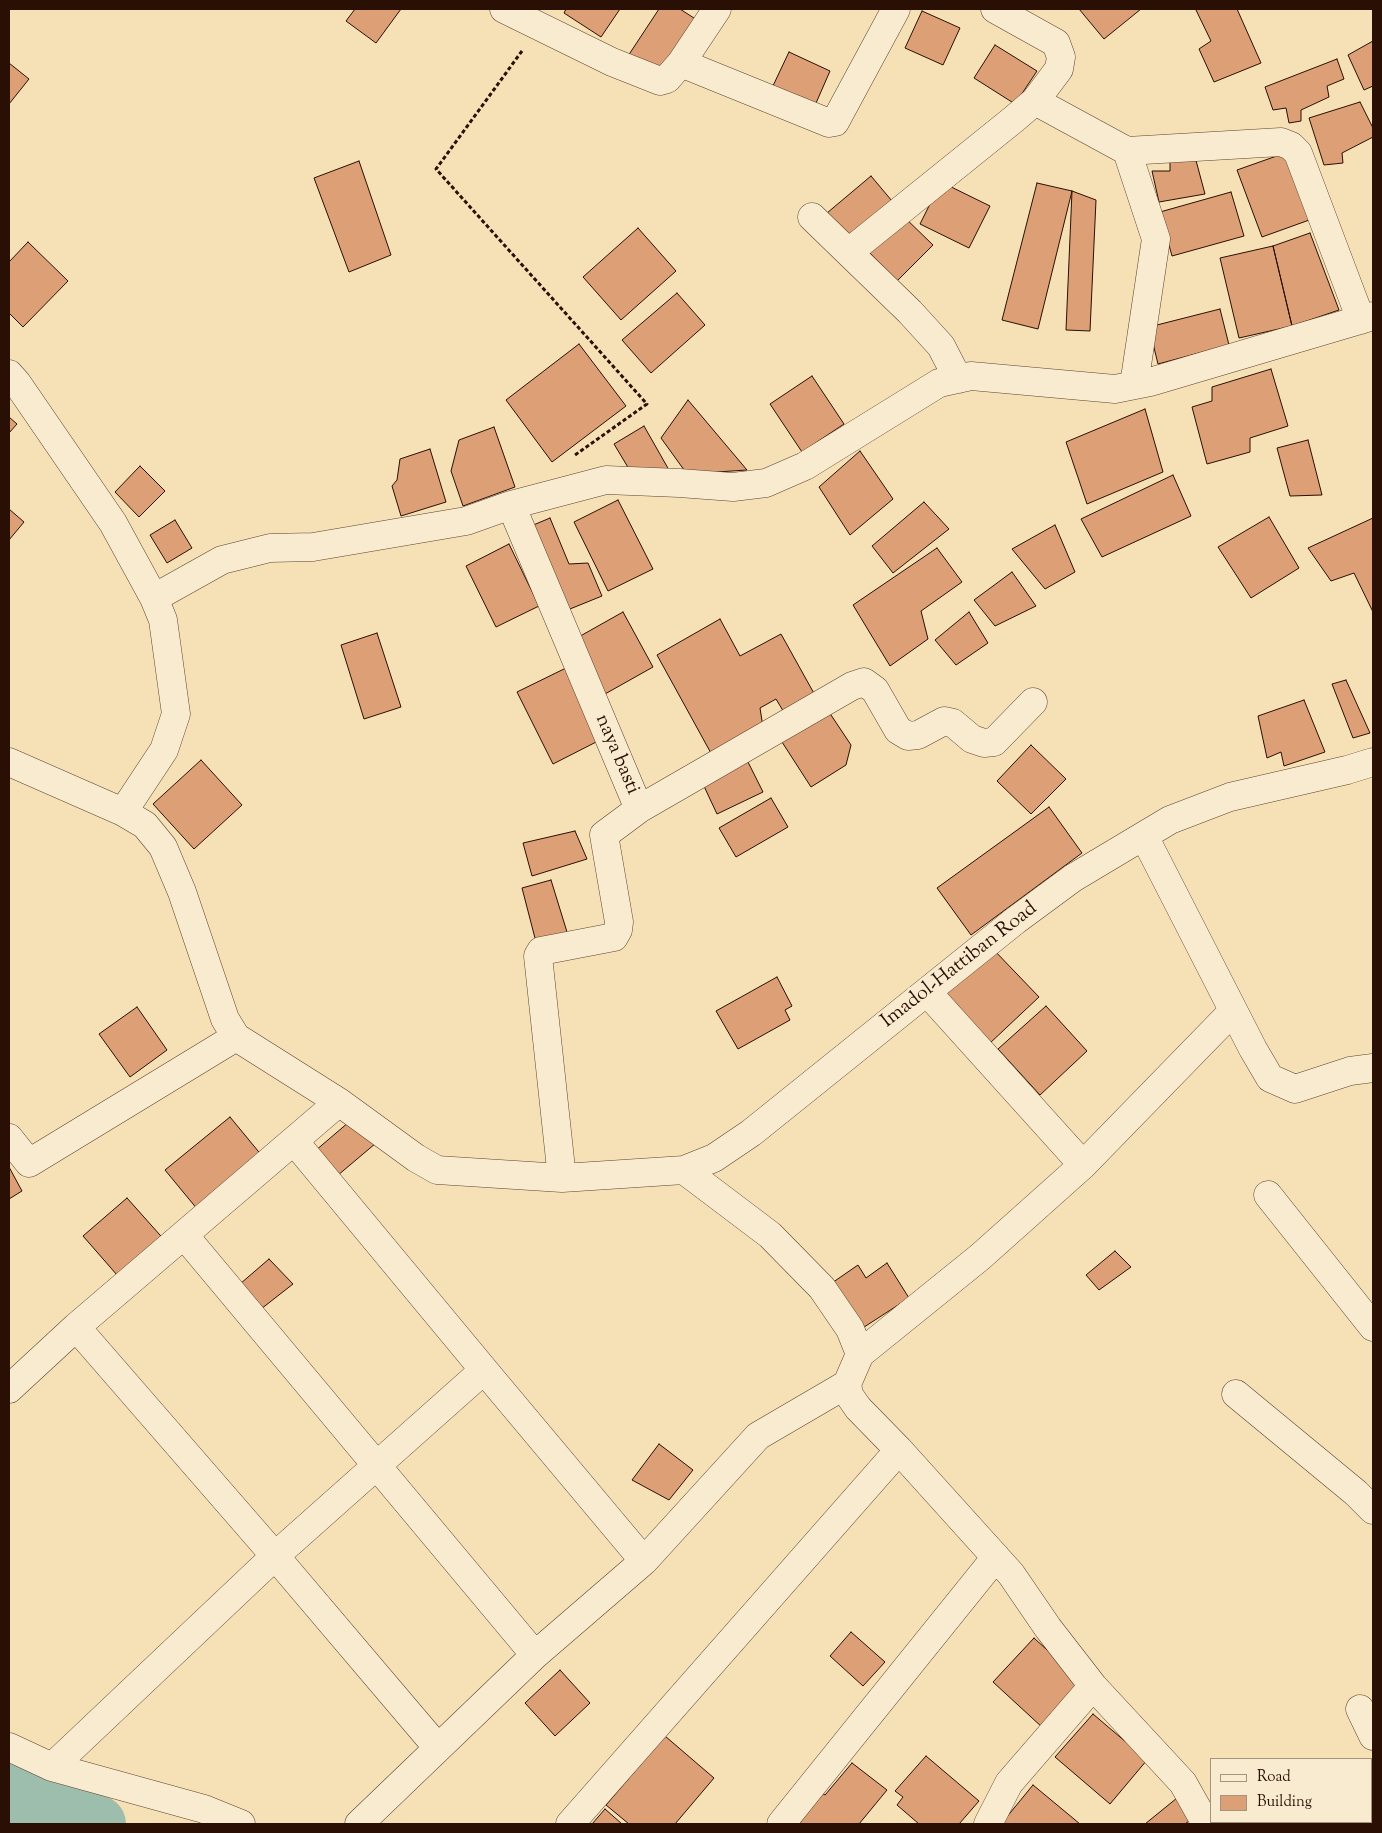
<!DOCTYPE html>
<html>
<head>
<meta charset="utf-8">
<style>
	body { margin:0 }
	#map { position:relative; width:1382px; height:1833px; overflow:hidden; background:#f6e0b5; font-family:"Sorts Mill Goudy",serif }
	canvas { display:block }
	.frame { position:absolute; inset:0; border:10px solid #290f04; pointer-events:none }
	.legend { position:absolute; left:1210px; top:1758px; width:162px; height:65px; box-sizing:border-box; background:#f9ebcf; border:1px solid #a6937e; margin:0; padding:6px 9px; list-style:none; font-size:15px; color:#290f04 }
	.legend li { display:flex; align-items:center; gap:10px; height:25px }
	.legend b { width:25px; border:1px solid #a6937e }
</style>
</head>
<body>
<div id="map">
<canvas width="1382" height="1833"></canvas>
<div class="frame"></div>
<ul class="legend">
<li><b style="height:6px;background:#f9ebcf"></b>Road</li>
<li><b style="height:14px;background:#dd9f75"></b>Building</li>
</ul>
</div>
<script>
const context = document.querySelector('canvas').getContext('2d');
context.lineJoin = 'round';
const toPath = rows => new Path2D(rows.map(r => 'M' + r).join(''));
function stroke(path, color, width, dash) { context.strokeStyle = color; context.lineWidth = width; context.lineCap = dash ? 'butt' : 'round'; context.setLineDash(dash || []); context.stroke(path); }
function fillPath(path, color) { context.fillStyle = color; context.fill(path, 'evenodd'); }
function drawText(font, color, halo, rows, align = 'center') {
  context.font = font + ' "Sorts Mill Goudy",serif'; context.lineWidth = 5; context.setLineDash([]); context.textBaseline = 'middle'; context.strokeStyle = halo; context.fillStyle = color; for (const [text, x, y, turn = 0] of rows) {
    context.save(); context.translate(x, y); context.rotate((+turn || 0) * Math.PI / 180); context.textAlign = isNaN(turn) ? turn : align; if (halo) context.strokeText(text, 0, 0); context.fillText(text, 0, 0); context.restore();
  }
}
const river = toPath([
	[9,1793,97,1824]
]);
const building = toPath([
	[355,9,401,9,376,43,346,21,355,9],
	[566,9,620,9,601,37,564,13,566,9],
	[659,9,680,9,697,20,661,77,628,56,659,9],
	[1079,9,1141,9,1104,39,1079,9],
	[1197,9,1237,9,1261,63,1214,82,1199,49,1211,41,1196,10,1197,9],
	[922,11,960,28,943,65,905,48,922,11],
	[1373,41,1373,86,1364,90,1348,55,1373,41],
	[995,45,1037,71,1015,104,974,78,995,45],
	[789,52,830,71,813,110,771,90,789,52],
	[1337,59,1344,79,1327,86,1329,97,1301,110,1301,121,1289,123,1286,108,1273,110,1265,87,1337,59],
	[9,63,29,79,9,104,9,63],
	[1360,102,1373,128,1373,137,1342,153,1343,163,1324,165,1309,118,1360,102],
	[1288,152,1312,219,1262,237,1237,170,1288,152],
	[1194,153,1205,194,1159,202,1152,171,1170,171,1170,159,1194,153],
	[359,161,391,255,349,272,314,178,359,161],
	[871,176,892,201,848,238,827,213,871,176],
	[941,182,990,206,969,248,920,224,941,182],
	[1037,183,1072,191,1038,329,1002,320,1037,183],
	[1072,191,1096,200,1090,331,1066,330,1072,191],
	[1231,192,1244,236,1172,256,1160,212,1231,192],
	[900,213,933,245,897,281,865,248,900,213],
	[638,228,676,271,621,320,583,277,638,228],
	[1310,233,1339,310,1292,326,1273,246,1310,233],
	[28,242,68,281,23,327,9,313,9,262,28,242],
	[1273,246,1292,326,1239,338,1220,258,1273,246],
	[677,293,705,325,651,373,622,340,677,293],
	[1220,309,1229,345,1158,364,1149,327,1220,309],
	[579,344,626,406,552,462,506,400,579,344],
	[1271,369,1288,426,1250,438,1250,452,1207,464,1192,407,1212,401,1212,387,1271,369],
	[812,376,844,424,802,452,770,404,812,376],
	[688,400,747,470,687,474,661,438,688,400],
	[1145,409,1163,472,1087,504,1066,442,1145,409],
	[9,417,17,424,9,433,9,417],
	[644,426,669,470,632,474,614,444,644,426],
	[494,427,515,487,463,506,451,471,459,440,494,427],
	[1308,440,1322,495,1290,496,1277,448,1308,440],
	[430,449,446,502,401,516,392,486,397,480,400,459,430,449],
	[860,451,893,499,850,535,819,487,860,451],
	[140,466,165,491,139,517,115,492,140,466],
	[1173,475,1191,516,1102,557,1081,519,1173,475],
	[618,500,653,569,608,591,574,522,618,500],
	[924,502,949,529,893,573,872,546,924,502],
	[9,509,24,522,9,540,9,509],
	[1269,517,1299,568,1251,598,1218,547,1269,517],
	[550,518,569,564,588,563,602,596,565,611,531,526,550,518],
	[1373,518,1373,612,1354,573,1331,581,1308,548,1373,518],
	[175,520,192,548,167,563,150,535,175,520],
	[1055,525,1075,572,1045,589,1012,549,1055,525],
	[509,544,539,606,496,627,466,566,509,544],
	[937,548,962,582,921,611,928,639,890,666,853,605,937,548],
	[1012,572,1036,606,995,626,974,600,1012,572],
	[623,612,653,667,605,694,575,639,623,612],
	[969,612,988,643,956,665,935,640,969,612],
	[720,619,740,656,781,634,816,697,785,714,776,699,760,708,763,727,712,755,657,655,720,619],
	[377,633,401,707,364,719,341,645,377,633],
	[566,668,602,739,553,764,517,692,566,668],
	[1346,680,1370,733,1353,738,1332,684,1346,680],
	[1304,700,1325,752,1284,766,1281,752,1267,758,1258,716,1304,700],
	[829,712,851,745,846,765,811,787,782,742,829,712],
	[1031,745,1066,779,1031,814,997,781,1031,745],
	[201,760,242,805,194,849,153,804,201,760],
	[747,760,763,792,717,814,702,782,747,760],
	[771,798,788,827,736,857,719,828,771,798],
	[1049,807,1082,853,971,935,937,888,1049,807],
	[575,831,587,859,532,876,523,843,575,831],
	[551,880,567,932,536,942,522,888,551,880],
	[992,948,1039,997,989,1044,942,996,992,948],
	[777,977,792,1006,785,1010,790,1020,738,1049,716,1011,777,977],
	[1046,1006,1087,1051,1040,1095,998,1049,1046,1006],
	[137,1007,167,1050,130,1077,99,1034,137,1007],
	[356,1116,382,1138,331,1181,308,1157,356,1116],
	[230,1117,263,1157,198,1210,165,1170,230,1117],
	[9,1167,22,1191,9,1199,9,1167],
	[127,1198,168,1244,124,1283,83,1236,127,1198],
	[1115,1251,1131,1267,1099,1290,1086,1275,1115,1251],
	[269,1259,293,1284,261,1309,240,1284,269,1259],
	[887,1263,909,1298,858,1331,829,1285,858,1265,866,1278,887,1263],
	[659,1444,693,1470,669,1500,632,1480,659,1444],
	[851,1632,885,1662,863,1686,830,1656,851,1632],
	[1034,1638,1084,1684,1043,1728,993,1682,1034,1638],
	[560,1670,590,1703,555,1736,525,1703,560,1670],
	[1093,1714,1147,1760,1110,1804,1055,1757,1093,1714],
	[665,1736,714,1778,675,1824,629,1824,606,1805,665,1736],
	[926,1756,979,1801,959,1824,919,1824,897,1805,903,1797,895,1791,926,1756],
	[852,1763,887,1790,859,1824,797,1824,818,1791,825,1795,852,1763],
	[1033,1785,1080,1824,1001,1824,1033,1785],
	[1177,1798,1193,1818,1185,1824,1145,1824,1177,1798],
	[605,1809,622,1824,592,1824,605,1809]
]);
const path = toPath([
	[522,51,436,169,647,404,575,455]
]);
const minor = toPath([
	[504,9,612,62,660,81,667,79,681,63,717,9],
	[681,63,829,123,835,122,896,9],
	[1035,101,1127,151,1281,142,1291,146,1298,153,1361,320],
	[1127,151,1156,239,1134,385],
	[812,217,910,312,941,346,958,379],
	[849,252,1014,119,1035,101,1059,69,1061,57,1056,43,995,9],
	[9,374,17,383,113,523,154,598,163,620,176,714,164,750,123,812],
	[511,505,639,809,604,835,619,922,618,930,614,937,541,951,538,956,562,1178],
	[154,598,222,560,270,548,313,547,466,521,511,505,606,480,679,483,733,487,766,483,805,466,939,383,971,376,1115,389,1150,382,1373,316],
	[9,762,123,812,145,825,163,847,182,892,225,1019,236,1037,339,1102,416,1158,437,1170,562,1178,684,1170,714,1158,751,1133,1016,920,1073,878,1170,820,1230,797,1347,770,1373,762],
	[639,809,852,686,864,682,875,690,898,730,908,736,918,735,944,721,953,723,972,739,984,743,994,742,1033,702],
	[1144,836,1253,1049,1270,1078,1295,1089,1350,1071,1373,1068],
	[927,992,1083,1165,1233,1011],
	[9,1138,29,1163,236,1037],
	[684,1170,770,1235,822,1288,850,1329,860,1354,847,1384,849,1395,858,1408,899,1450,1011,1574,1048,1628,1093,1686,1183,1783,1206,1824],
	[1268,1195,1373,1327],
	[184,1235,535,1655,359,1824],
	[76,1327,275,1556,438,1748],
	[860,1354,980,1257,1083,1165],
	[484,1370,644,1561],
	[9,1389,76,1327,339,1102],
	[1236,1394,1356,1493,1373,1510],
	[535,1655,644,1561,758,1436,847,1384],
	[1360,1709,1373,1736],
	[9,1747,52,1767,204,1809,241,1824],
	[52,1767,275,1556,484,1370,294,1141],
	[570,1824,899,1450],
	[781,1824,996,1557],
	[988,1824,1009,1783,1093,1686]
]);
const streetNames = [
	["naya basti",616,755,67],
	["Imadol-Hattiban Road",960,966,-38]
];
stroke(river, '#9dbdad', 58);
fillPath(building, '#dd9f75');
stroke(building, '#290f04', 1);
stroke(minor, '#5c4330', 29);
stroke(path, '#290f04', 3, [4, 2.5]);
stroke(minor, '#f9ebcf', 28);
drawText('20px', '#290f04', '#f9ebcf', streetNames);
</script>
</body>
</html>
